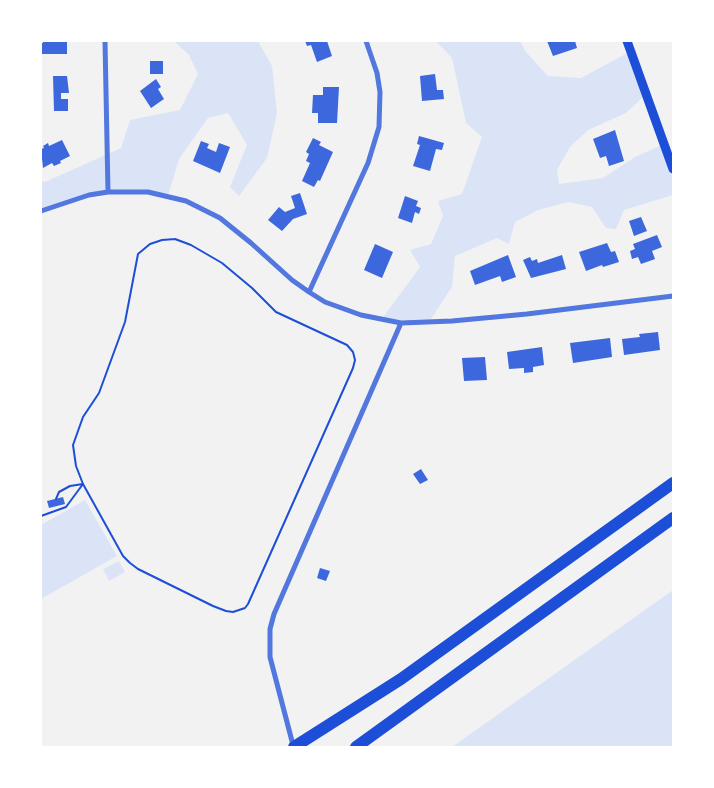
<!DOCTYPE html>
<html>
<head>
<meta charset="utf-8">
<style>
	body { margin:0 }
	#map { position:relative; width:714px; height:788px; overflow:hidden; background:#f2f2f2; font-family:Helvetica,sans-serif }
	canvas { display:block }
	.frame { position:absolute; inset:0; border:42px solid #fff; pointer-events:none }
</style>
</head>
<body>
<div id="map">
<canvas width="714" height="788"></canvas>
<div class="frame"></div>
</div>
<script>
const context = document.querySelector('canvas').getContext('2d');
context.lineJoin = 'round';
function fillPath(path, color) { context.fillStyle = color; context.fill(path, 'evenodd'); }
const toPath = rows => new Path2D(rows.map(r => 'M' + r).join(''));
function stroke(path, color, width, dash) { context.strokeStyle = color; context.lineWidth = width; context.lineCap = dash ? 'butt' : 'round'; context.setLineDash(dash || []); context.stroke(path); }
const green = toPath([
	[174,41,258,41,272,66,277,113,267,158,239,196,230,187,247,145,228,113,208,118,179,159,168,196,148,192,108,192,41,211,41,181,45,182,121,148,130,120,180,110,198,74,189,55],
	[436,41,520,41,526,52,548,76,581,78,631,51,646,94,626,113,588,130,570,147,557,170,559,184,603,178,635,157,664,144,673,169,673,195,624,210,616,229,606,228,592,207,568,202,538,210,515,222,509,244,497,238,455,256,452,287,429,322,381,320,420,267,410,250,431,244,443,216,438,201,462,194,482,137,466,123,452,58],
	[85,500,117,556,41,599,41,525],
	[119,561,125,572,109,581,103,569],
	[673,590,673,747,452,747]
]);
const building = toPath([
	[43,41,67,41,67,54,41,54,41,43,43,43],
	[305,41,327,41,332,56,317,62,311,45,307,46],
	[547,41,575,41,577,48,553,56],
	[150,61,163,61,163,74,150,74],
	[435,74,437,90,443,90,444,99,422,101,420,76],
	[53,76,67,76,69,93,61,93,61,99,68,99,68,111,54,111],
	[156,79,161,87,158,89,164,99,151,108,140,91],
	[323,87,339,87,337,123,318,123,318,113,312,113,313,95,323,95],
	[615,130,624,161,609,166,606,156,600,158,593,139],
	[419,136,444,143,442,150,436,149,430,171,413,166,420,145,417,144],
	[313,138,321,142,319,145,333,152,320,181,318,180,314,187,302,181,310,163,306,161,309,154,306,152],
	[62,140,70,156,60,161,61,163,54,166,52,163,43,168,41,149,44,148,43,146,48,143,49,146],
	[201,141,209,144,207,148,216,152,219,143,230,147,220,173,193,161],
	[300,193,307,214,293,219,282,231,268,220,279,207,285,212,295,208,291,196],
	[405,196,418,201,416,206,421,208,419,214,415,212,412,223,398,218],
	[641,217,647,231,634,236,629,221],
	[657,235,662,247,652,251,655,259,641,264,638,257,632,259,630,251,635,249,633,244],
	[607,243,611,252,615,251,619,262,603,267,602,265,586,271,579,252],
	[375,244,393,252,382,278,364,270],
	[508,255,516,277,502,282,500,276,475,285,470,271],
	[562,255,566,269,531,278,523,260,530,257,532,261,537,259,538,263],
	[658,332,660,350,624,355,622,339,640,337,639,334],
	[610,338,612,357,573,363,570,343],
	[542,347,544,365,533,367,533,372,524,373,524,368,509,369,507,352],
	[485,357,487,380,464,381,462,358],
	[421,469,428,480,420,484,413,474],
	[63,497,65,504,49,508,47,501],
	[320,568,330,571,326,581,317,578]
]);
const path = toPath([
	[175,239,191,245,222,263,252,288,276,312,347,345,353,352,355,360,353,368,248,604,245,608,233,612,226,611,213,606,138,569,130,563,123,556,83,484,76,466,73,445,83,417,99,393,125,322,138,254,150,244,162,240,175,239],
	[56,499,59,492,70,486,83,484],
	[41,516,66,507,83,484]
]);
const minor = toPath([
	[105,41,108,192],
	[41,211,89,195,108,192,148,192,186,201,220,218,251,243,292,280,309,292,325,302,361,315,401,323,452,321,527,314,673,296],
	[309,292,368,163,379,127,380,92,377,73,366,41],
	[293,745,270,657,270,629,274,614,401,323]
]);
const secondary = toPath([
	[627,41,673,169]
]);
const motorway = toPath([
	[294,747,401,679,673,483],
	[356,747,673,518]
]);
fillPath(green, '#dbe4f7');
fillPath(building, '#3d67dc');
stroke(path, '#1d4ed8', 2);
stroke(minor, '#5277de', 5);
stroke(secondary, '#1d4ed8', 9);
stroke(motorway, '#1d4ed8', 12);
</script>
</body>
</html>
